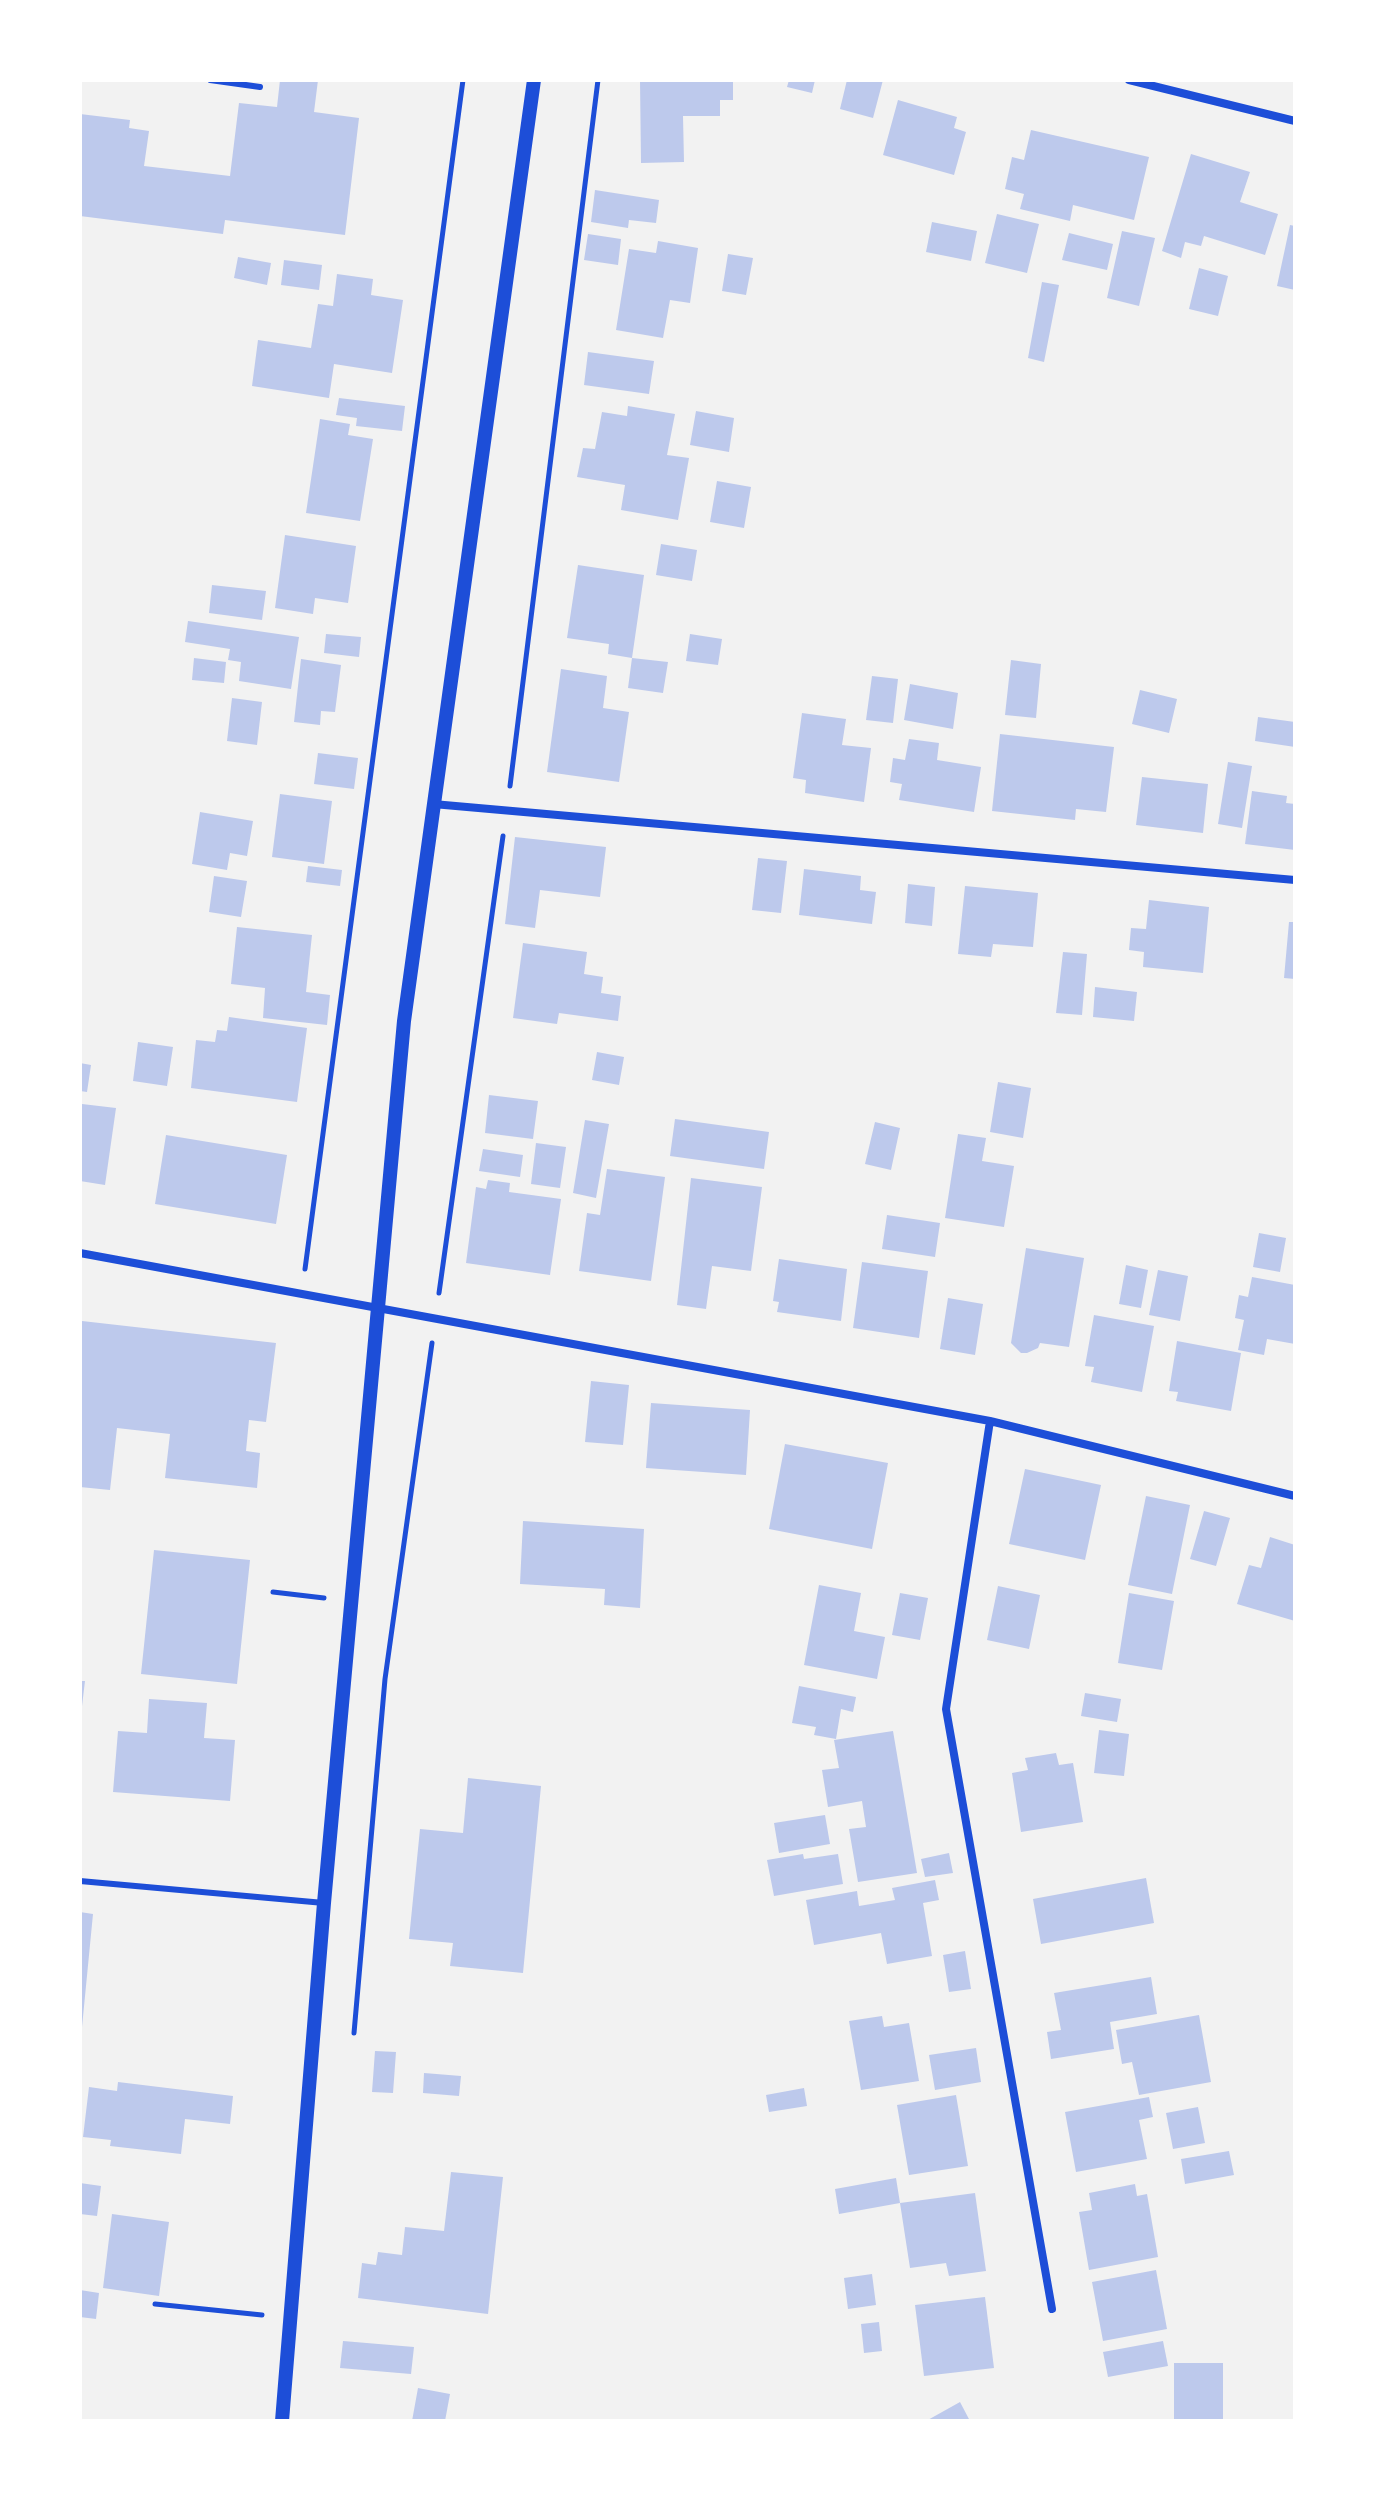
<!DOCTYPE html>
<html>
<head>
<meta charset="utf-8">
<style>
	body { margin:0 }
	#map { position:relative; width:1375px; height:2501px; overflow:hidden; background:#f2f2f2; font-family:Commissioner,sans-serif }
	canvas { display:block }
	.frame { position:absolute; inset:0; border:82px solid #fff; pointer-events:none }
</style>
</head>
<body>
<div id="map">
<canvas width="1375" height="2501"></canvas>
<div class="frame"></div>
</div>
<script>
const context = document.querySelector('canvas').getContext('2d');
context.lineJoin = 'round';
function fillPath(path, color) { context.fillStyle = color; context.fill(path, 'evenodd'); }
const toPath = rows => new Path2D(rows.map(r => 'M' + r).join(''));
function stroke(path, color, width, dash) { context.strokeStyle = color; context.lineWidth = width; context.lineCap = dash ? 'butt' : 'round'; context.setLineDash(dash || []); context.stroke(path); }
const building = toPath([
	[280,80,318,80,314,112,359,118,345,235,225,220,223,234,80,216,80,114,130,120,129,128,149,131,144,166,230,176,239,103,277,107],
	[640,80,733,80,733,100,720,100,720,116,683,116,684,162,641,163],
	[789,80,815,80,812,93,787,87],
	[847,80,883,80,873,118,840,109],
	[898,100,957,117,954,128,966,132,954,175,883,155],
	[1031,130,1149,157,1134,220,1073,205,1070,221,1020,209,1024,194,1005,189,1012,157,1024,160],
	[1191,154,1250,172,1240,202,1278,214,1265,255,1204,236,1201,246,1185,242,1181,258,1162,251],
	[595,190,659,200,656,223,629,220,628,228,591,222],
	[997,214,1039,224,1027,273,985,263],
	[932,222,977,231,971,261,926,252],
	[1290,225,1295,226,1295,290,1277,286],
	[1122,231,1155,238,1139,306,1107,298],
	[1069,233,1113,244,1107,270,1062,260],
	[588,234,621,239,618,265,584,260],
	[658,241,698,248,690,303,670,300,663,338,616,330,629,249,656,253],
	[728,254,753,258,746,295,722,291],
	[238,257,271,263,267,285,234,278],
	[284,260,322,265,319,290,281,285],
	[1199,268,1228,276,1218,316,1189,309],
	[337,274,373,279,371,295,403,300,392,373,334,364,329,398,252,386,258,340,311,348,318,304,333,306],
	[1042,282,1059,285,1044,362,1028,358],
	[588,352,654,361,649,394,584,385],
	[339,398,405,406,402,431,356,426,357,418,336,415],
	[628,406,675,414,667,455,689,458,678,520,621,510,625,485,577,477,583,448,595,449,602,412,627,416],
	[696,411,734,418,729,452,690,445],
	[320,419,350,424,348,435,373,439,360,521,306,513],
	[717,481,751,487,744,528,710,522],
	[285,535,356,546,348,603,315,598,313,614,275,608],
	[661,544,697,550,692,581,656,575],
	[578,565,644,575,632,658,608,654,609,644,567,638],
	[212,585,266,591,262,620,209,613],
	[188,621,299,637,291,689,239,681,241,662,228,660,230,649,185,642],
	[326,634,361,637,359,657,324,653],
	[690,634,722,639,718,665,686,661],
	[194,658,226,662,224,683,192,680],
	[632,658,668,662,663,693,628,688],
	[301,659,341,665,335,712,321,711,320,725,294,722],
	[1011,660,1041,664,1036,718,1005,715],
	[561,669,607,676,603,708,629,712,619,782,547,772],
	[872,676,898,679,893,723,866,720],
	[910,684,958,693,953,729,904,720],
	[1140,690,1177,699,1169,733,1132,724],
	[232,698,262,702,257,745,227,741],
	[802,713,846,719,842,745,871,748,864,802,805,793,806,780,793,778],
	[1258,717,1295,722,1295,747,1255,741],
	[1000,734,1114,747,1106,812,1076,809,1075,820,992,811],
	[909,739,939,743,937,760,981,767,974,812,899,800,902,784,890,782,893,758,905,760],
	[318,753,358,758,354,789,314,784],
	[1228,762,1252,766,1242,828,1218,824],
	[1142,777,1208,784,1203,833,1136,825],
	[1252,791,1287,796,1286,803,1295,804,1295,850,1245,844],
	[280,794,332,801,324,864,272,857],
	[200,812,253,821,247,856,230,853,227,870,192,864],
	[515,837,606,847,600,897,540,890,535,928,505,924],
	[758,858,787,861,781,913,752,910],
	[308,866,342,870,340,886,306,882],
	[804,869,861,876,860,890,876,892,872,924,799,915],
	[214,876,247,881,241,917,209,912],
	[908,884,935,887,932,926,905,923],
	[965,886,1038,893,1033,947,993,944,991,957,958,954],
	[1149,900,1209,907,1203,973,1143,967,1144,952,1129,950,1131,928,1146,929],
	[1289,922,1295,922,1295,979,1284,978],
	[237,927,312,935,306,992,330,995,327,1025,263,1018,265,988,231,984],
	[523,943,587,952,584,974,603,977,601,993,621,996,618,1021,559,1013,557,1024,513,1018],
	[1063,952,1087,954,1082,1015,1056,1013],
	[1095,987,1137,992,1134,1021,1093,1017],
	[229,1017,307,1028,297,1102,191,1088,196,1040,215,1042,217,1030,227,1031],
	[138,1042,173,1047,167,1086,133,1081],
	[597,1052,624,1057,619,1085,592,1080],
	[80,1063,91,1065,87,1092,80,1091],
	[998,1082,1031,1088,1023,1138,990,1132],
	[489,1095,538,1101,533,1139,485,1133],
	[82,1104,116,1108,105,1185,80,1181],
	[675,1119,769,1132,764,1169,670,1156],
	[585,1120,609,1124,596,1198,573,1193],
	[875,1122,900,1128,891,1170,865,1164],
	[958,1134,986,1138,982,1161,1014,1166,1004,1227,945,1218],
	[166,1135,287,1155,276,1224,155,1204],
	[536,1143,566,1147,560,1188,531,1184],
	[483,1149,523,1155,520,1177,479,1171],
	[607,1169,665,1177,651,1281,579,1271,587,1213,600,1215],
	[691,1178,762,1187,751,1271,712,1266,706,1309,677,1305],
	[488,1180,510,1183,509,1192,561,1199,550,1275,466,1263,476,1187,486,1189],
	[887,1215,940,1223,935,1257,882,1249],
	[1259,1233,1286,1238,1280,1272,1253,1267],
	[1026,1248,1084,1258,1069,1347,1040,1343,1038,1348,1027,1353,1021,1353,1011,1343],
	[779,1259,847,1269,841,1321,777,1312,779,1302,773,1301],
	[862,1262,928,1271,919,1338,853,1328],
	[1126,1265,1148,1270,1141,1308,1119,1304],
	[1158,1270,1188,1276,1180,1321,1149,1315],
	[1252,1277,1295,1285,1295,1344,1267,1339,1264,1355,1238,1350,1244,1320,1235,1318,1239,1295,1248,1297],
	[948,1298,983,1304,975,1355,940,1349],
	[1094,1315,1154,1326,1142,1392,1091,1382,1094,1367,1085,1366],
	[82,1321,276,1343,266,1422,249,1420,246,1451,260,1453,257,1488,165,1478,170,1434,117,1428,110,1490,80,1487],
	[1177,1341,1241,1353,1231,1411,1176,1401,1178,1392,1169,1391],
	[591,1381,629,1385,623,1445,585,1442],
	[651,1403,750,1410,746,1475,646,1468],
	[785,1444,888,1463,872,1549,769,1529],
	[1025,1469,1101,1485,1085,1560,1009,1544],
	[1146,1496,1190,1505,1172,1594,1128,1585],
	[1204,1511,1230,1518,1216,1566,1190,1559],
	[523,1521,644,1529,640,1608,604,1605,605,1589,520,1584],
	[1270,1537,1295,1545,1295,1621,1237,1604,1249,1565,1261,1568],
	[154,1550,250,1560,237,1684,141,1674],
	[819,1585,861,1593,854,1631,885,1637,877,1679,804,1665],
	[998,1586,1040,1595,1029,1649,987,1640],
	[900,1593,928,1598,920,1640,892,1635],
	[1129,1593,1174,1601,1162,1670,1118,1663],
	[80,1681,85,1681,82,1706,80,1705],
	[799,1686,856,1697,853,1712,841,1709,836,1739,814,1735,816,1727,792,1723],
	[1085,1693,1121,1699,1117,1722,1081,1716],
	[149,1699,207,1703,204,1738,235,1740,230,1801,113,1792,118,1731,147,1733],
	[1099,1730,1129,1734,1124,1776,1094,1773],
	[893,1731,917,1873,858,1882,849,1829,866,1827,862,1801,828,1807,822,1770,839,1768,834,1740],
	[1056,1753,1059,1765,1073,1763,1083,1822,1021,1832,1012,1773,1028,1770,1025,1758],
	[468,1778,541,1786,523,1973,450,1966,453,1943,409,1939,420,1829,463,1833],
	[825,1815,830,1844,779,1853,774,1823],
	[949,1853,953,1873,925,1877,921,1859],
	[803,1854,804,1859,838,1854,843,1884,774,1896,767,1860],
	[1146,1878,1154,1923,1041,1944,1033,1899],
	[935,1880,939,1900,923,1903,932,1956,887,1964,881,1933,814,1945,806,1900,857,1891,859,1906,895,1900,892,1888],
	[80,1912,93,1914,82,2027,80,2027],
	[965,1951,971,1989,949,1992,943,1955],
	[1151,1977,1157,2014,1110,2022,1114,2049,1051,2059,1047,2032,1061,2030,1054,1993],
	[1199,2015,1211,2082,1139,2095,1132,2062,1122,2064,1116,2030],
	[882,2016,884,2027,909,2023,919,2081,861,2090,849,2021],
	[976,2048,981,2082,935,2090,929,2055],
	[375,2051,396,2052,393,2093,372,2092],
	[424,2073,461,2076,459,2096,423,2093],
	[118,2082,233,2096,230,2124,185,2119,181,2154,110,2146,111,2140,83,2137,89,2087,117,2091],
	[804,2088,807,2106,769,2112,766,2095],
	[956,2095,968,2166,909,2175,897,2105],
	[1149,2097,1153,2117,1139,2120,1147,2159,1076,2172,1065,2112],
	[1198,2107,1205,2143,1173,2149,1166,2113],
	[1229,2151,1234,2175,1185,2184,1181,2159],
	[451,2172,503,2177,488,2314,358,2298,362,2263,376,2265,378,2252,402,2255,405,2227,444,2231],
	[896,2178,900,2203,839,2214,835,2189],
	[80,2183,101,2186,97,2216,80,2214],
	[1135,2184,1137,2196,1147,2194,1158,2257,1089,2270,1079,2212,1092,2210,1089,2193],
	[975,2193,986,2271,949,2276,946,2263,910,2268,900,2203],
	[112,2214,169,2222,159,2296,103,2288],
	[1156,2270,1167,2329,1103,2341,1092,2282],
	[872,2274,876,2305,848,2309,844,2278],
	[80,2290,99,2293,96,2319,80,2317],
	[985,2297,994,2368,924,2376,915,2305],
	[879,2322,882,2351,864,2353,861,2324],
	[343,2341,414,2347,411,2374,340,2368],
	[1163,2341,1168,2366,1108,2377,1103,2352],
	[1174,2363,1223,2363,1223,2421,1174,2421],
	[418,2388,450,2394,445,2421,412,2421],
	[960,2402,970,2421,926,2421]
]);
const path = toPath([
	[510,786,598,80],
	[305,1269,463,80],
	[439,1293,503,836],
	[273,1592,324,1598],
	[354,2033,385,1679,432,1343],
	[155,2304,262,2315]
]);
const service = toPath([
	[210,80,260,87],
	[80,1881,324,1903]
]);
const minor = toPath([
	[1129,80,1295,121],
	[433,804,1295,880],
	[80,1253,990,1421,1295,1496],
	[990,1421,946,1709,1052,2309]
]);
const tertiary = toPath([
	[282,2421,324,1903,404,1021,534,80]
]);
fillPath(building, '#bdc9ec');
stroke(path, '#1d4ed8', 5);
stroke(service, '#1d4ed8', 6);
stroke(minor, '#1d4ed8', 8);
stroke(tertiary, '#1d4ed8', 14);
</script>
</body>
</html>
